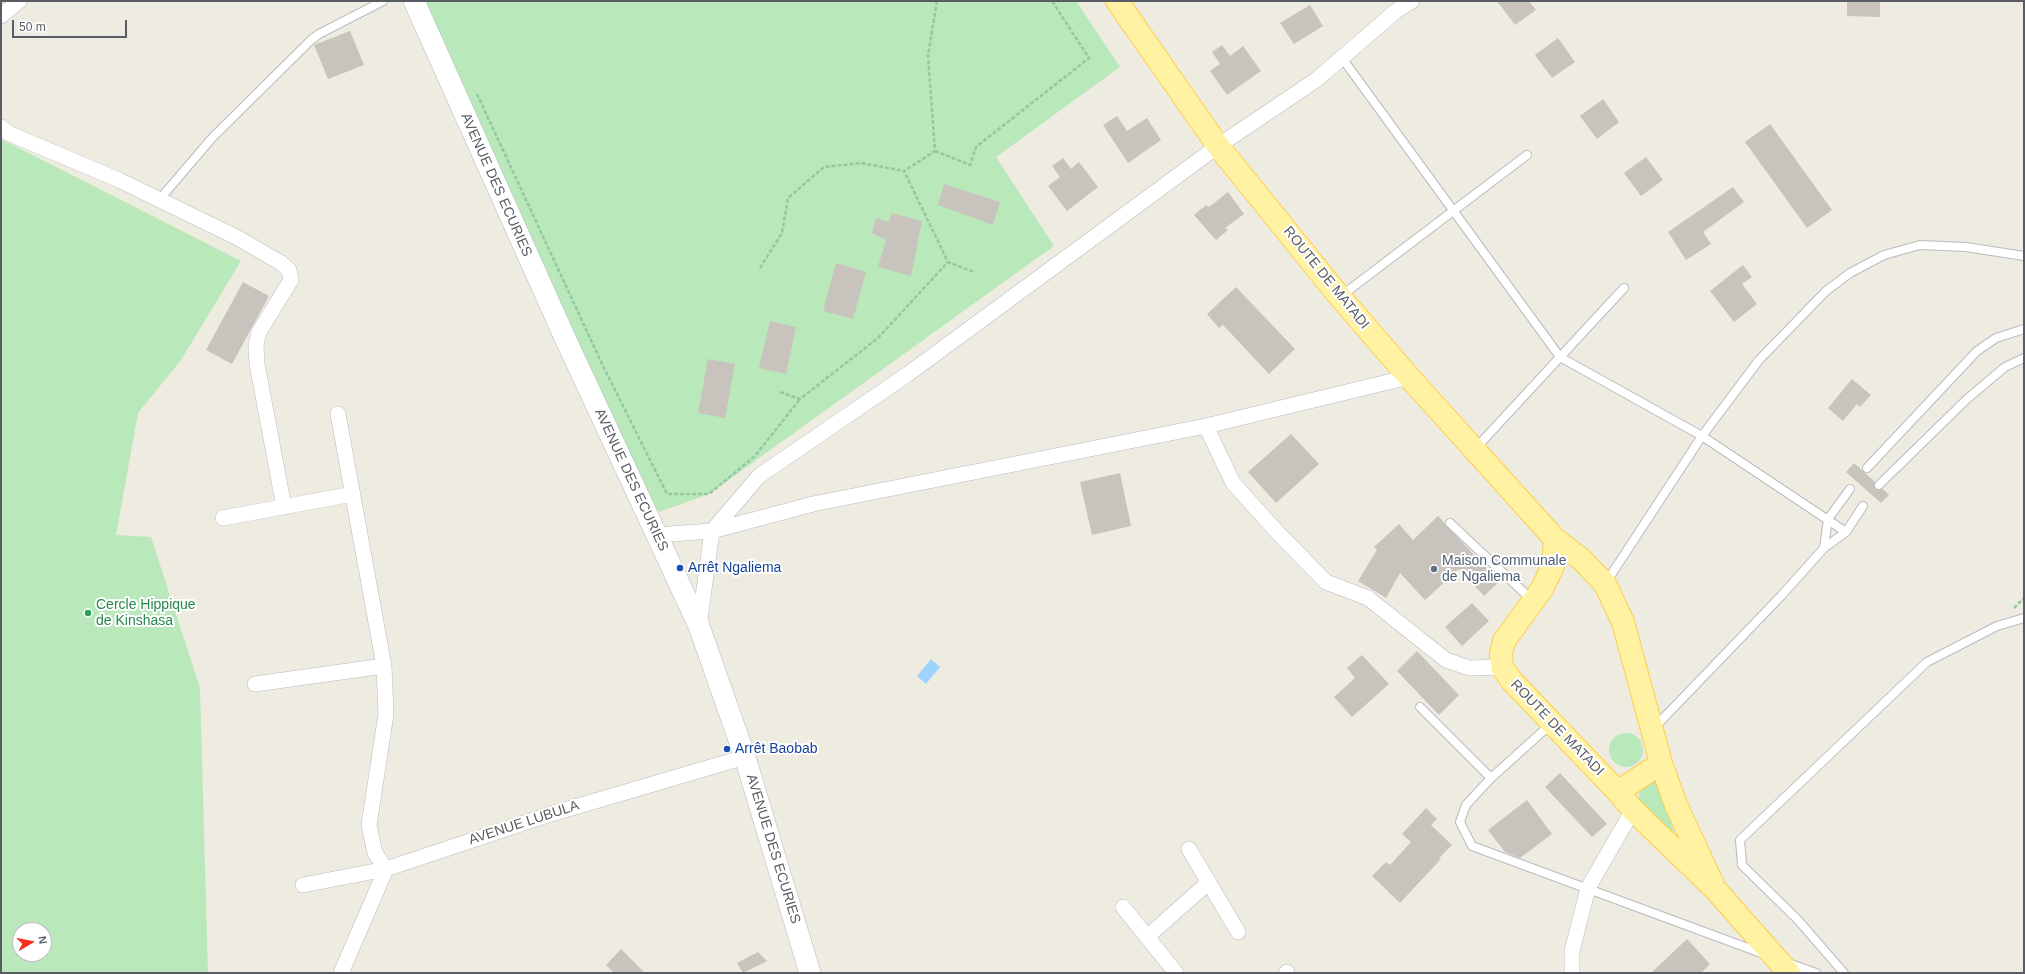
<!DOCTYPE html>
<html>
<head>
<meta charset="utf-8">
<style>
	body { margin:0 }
	#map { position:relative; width:2025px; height:974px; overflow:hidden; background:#eeebe0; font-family:Arial,sans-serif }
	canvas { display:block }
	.frame { position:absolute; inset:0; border:2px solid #595d63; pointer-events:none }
	.north { position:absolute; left:12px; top:922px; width:40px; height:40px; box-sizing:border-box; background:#fff; border:1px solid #bdbec1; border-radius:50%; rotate:80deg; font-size:11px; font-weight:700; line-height:16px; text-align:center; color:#595d63 }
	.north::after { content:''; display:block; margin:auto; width:14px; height:18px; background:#f8301b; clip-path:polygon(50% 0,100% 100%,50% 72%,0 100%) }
	.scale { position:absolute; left:12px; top:20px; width:115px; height:18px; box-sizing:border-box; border:2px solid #595d63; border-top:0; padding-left:5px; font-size:12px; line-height:14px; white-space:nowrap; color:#595d63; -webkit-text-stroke:3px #fff; paint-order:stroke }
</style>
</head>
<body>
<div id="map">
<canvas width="2025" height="974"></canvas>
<div class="frame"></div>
<div class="north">N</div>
<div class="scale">50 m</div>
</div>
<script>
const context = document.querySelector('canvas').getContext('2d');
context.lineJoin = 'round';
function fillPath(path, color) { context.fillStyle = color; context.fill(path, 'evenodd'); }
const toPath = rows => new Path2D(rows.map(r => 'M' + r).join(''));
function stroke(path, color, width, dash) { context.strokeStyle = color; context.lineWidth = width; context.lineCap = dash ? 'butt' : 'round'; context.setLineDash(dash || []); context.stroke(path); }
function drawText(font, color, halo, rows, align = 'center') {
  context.font = font + ' Arial,sans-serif'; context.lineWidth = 4; context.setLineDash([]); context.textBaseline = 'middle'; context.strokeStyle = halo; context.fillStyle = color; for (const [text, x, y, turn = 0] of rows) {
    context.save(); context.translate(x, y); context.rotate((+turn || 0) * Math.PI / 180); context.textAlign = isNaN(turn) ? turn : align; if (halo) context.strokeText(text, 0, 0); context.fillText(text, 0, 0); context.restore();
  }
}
const green = toPath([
	[424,1,1076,1,1120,67,996,157,1054,246,709,494,659,512,632,469],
	[1,139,241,261,181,360,138,413,116,535,151,537,200,688,208,973,1,973],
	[20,930,44,930,44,954,20,954],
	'1609 750a17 17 0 1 1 34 0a17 17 0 1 1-34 0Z',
	[1650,779,1660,780,1677,845,1638,803,1640,789]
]);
const water = toPath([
	[931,659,940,667,926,684,917,676]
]);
const building = toPath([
	[1497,1,1529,1,1536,10,1515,25],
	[1847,1,1880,1,1880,17,1847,16],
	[1310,5,1323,26,1294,44,1280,23],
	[350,31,364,65,328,79,314,45],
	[1558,38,1575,62,1552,78,1535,55],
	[1222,45,1230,56,1243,46,1261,71,1227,95,1210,71,1220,64,1212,52],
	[1603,99,1619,122,1597,139,1580,116],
	[1117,116,1127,131,1147,118,1161,140,1128,163,1103,125],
	[1770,124,1832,210,1807,228,1745,142],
	[1646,157,1663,180,1641,196,1624,173],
	[1063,158,1071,169,1079,162,1098,187,1067,211,1048,186,1060,177,1052,166],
	[944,184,1000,202,993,225,938,205],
	[1733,187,1744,202,1703,232,1711,244,1686,260,1668,232],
	[1228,192,1244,214,1225,228,1228,230,1216,240,1194,215,1206,205,1209,207],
	[892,213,922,221,911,276,878,267,886,240,872,233,876,218,889,222],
	[836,263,866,272,853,319,823,311],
	[1743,265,1752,277,1742,284,1757,304,1734,322,1710,291],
	[243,282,269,296,232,364,206,350],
	[1236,287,1295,349,1269,374,1223,325,1219,328,1207,314],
	[770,321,796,327,786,374,759,368],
	[708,359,735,364,725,418,698,413],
	[1852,379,1871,395,1860,407,1857,404,1843,421,1828,408],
	[1291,434,1319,464,1276,503,1248,472],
	[1854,463,1875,482,1874,486,1875,489,1883,489,1889,495,1881,503,1846,472],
	[1120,473,1131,526,1092,535,1080,482],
	[1438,516,1499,582,1484,596,1459,569,1425,600,1400,573,1386,598,1358,581,1377,550,1374,547,1399,524,1413,540],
	[1472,603,1489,621,1462,646,1445,627],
	[1417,651,1459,695,1439,715,1397,671],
	[1362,655,1389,684,1352,717,1334,697,1355,678,1347,668],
	[1560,773,1607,824,1592,837,1545,787],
	[1527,800,1552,834,1520,858,1505,852,1488,830],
	[1426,808,1437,819,1431,825,1452,845,1439,858,1441,859,1400,903,1372,876,1386,862,1390,865,1411,842,1402,834],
	[1687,939,1710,964,1701,973,1651,973],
	[621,949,645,973,614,973,606,965],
	[758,952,767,961,743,973,737,963]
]);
const path = toPath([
	[937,1,928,56,935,151,904,171,948,262,974,272],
	[477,94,603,366,667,494,709,494,755,456,800,399],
	[935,151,970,165,976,147,1089,58,1052,1],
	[760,268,782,233,788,198,824,167,861,163,904,171],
	[780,392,800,399,878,338,948,262],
	[2014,608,2024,598]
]);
const lane = toPath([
	[1342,58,1560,357,1702,436,1846,532],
	[159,200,212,138,311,40,319,34,383,1],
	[1341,296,1527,155],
	[1475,449,1624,288],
	[1867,468,1977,351,1996,338,2024,329],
	[1879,485,1967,399,2005,367,2024,358],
	[1450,523,1533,601],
	[1824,548,1828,519,1850,489],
	[1605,584,1702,436,1759,360,1826,291,1850,273,1884,255,1920,245,1966,247,2024,256],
	[1420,707,1491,778],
	[1551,724,1491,778,1466,805,1460,822,1472,846,1764,954],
	[1654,728,1781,596,1824,548,1846,532,1863,506],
	[1788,963,1816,973],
	[1844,973,1798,920,1742,865,1740,840,1927,662,1997,626,2024,618]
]);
const street = toPath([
	[1,16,19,1],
	[1,127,8,133,119,180,238,238,281,263,289,270,291,280,259,332,256,345,257,364,284,507],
	[338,414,384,666,386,714,369,825,375,853,386,869,341,973],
	[1206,426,1233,483,1278,533,1326,582,1368,598,1446,660,1469,668,1502,667],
	[223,518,353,494],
	[657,535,712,531,813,504,1206,426,1409,377],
	[699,626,712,531,759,476,908,374,1218,146,1316,80,1396,11,1412,1],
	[255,684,384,666],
	[1189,849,1238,932],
	[303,885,386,869,551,814,745,757],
	[1123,907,1176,973],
	[1147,937,1208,883],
	[1286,973,1287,972],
	[1572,973,1572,951,1588,888,1633,810]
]);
const secondary = toPath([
	[414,1,565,338,699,626,745,757,810,973]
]);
const primary = toPath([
	[1117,1,1218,146,1340,297,1409,377,1555,539,1582,560,1605,584,1623,622,1661,763,1676,805,1715,889],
	[1555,539,1553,566,1542,589,1504,641,1501,654,1502,667,1511,680,1618,792,1633,810,1715,889,1789,973],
	[1618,792,1661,763]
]);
const markers = [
	[680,568,4,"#1a4fb4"],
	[1434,569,4,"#5c6f8a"],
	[88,613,4,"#2e9e5b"],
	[727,749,4,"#1a4fb4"]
];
const streetNames = [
	["AVENUE DES ECURIES",496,185,66],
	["ROUTE DE MATADI",1326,278,51],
	["AVENUE DES ECURIES",631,480,65],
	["ROUTE DE MATADI",1557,728,46],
	["AVENUE LUBULA",524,823,-18],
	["AVENUE DES ECURIES",773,849,73]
];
const serviceNames = [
	["Maison Communale",1442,561],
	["de Ngaliema",1442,577]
];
const transitNames = [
	["Arrêt Ngaliema",688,568],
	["Arrêt Baobab",735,749]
];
const leisureNames = [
	["Cercle Hippique",96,605],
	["de Kinshasa",96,621]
];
fillPath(green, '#b9e8ba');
fillPath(water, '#9ed3ff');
fillPath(building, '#c8c4bd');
stroke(lane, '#b8bbc1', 10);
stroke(street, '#b8bbc1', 16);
stroke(secondary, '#b6bac0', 22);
stroke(primary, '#fece49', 24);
stroke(path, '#92c9a3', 2.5, [4, 2]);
stroke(lane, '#fff', 8);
stroke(street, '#fff', 15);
stroke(secondary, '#fff', 21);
stroke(primary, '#fff2a3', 22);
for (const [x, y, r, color] of markers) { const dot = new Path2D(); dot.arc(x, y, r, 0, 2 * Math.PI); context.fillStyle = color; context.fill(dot); stroke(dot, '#fff', 1.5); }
drawText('14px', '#595d63', '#fff', streetNames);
drawText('14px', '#4e5e75', '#fff', serviceNames, 'left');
drawText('14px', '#164399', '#fff', transitNames, 'left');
drawText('14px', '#27864d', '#fff', leisureNames, 'left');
</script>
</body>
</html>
